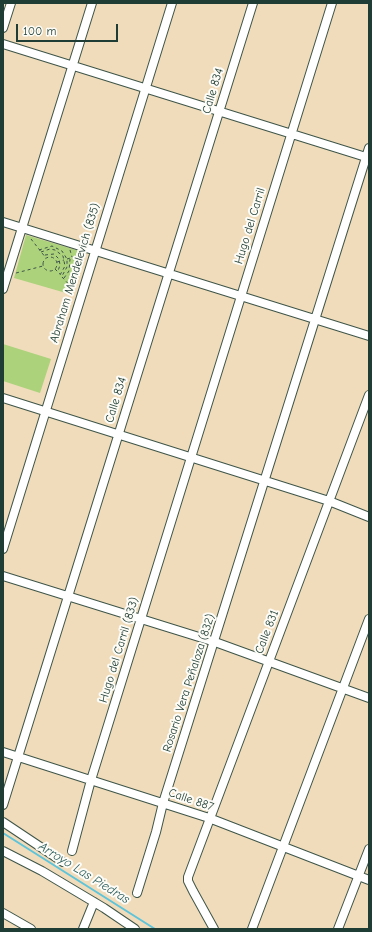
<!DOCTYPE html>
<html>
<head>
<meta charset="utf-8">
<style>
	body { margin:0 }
	#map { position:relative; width:372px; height:932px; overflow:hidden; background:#f0dcbb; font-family:"Comic Neue",sans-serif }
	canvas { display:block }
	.frame { position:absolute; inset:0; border:4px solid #1f3d34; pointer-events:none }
	.scale { position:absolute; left:16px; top:24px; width:102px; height:18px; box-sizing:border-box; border:2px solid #1f3d34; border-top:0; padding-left:5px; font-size:12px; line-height:14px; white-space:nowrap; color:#1f3d34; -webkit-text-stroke:3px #fdfcf7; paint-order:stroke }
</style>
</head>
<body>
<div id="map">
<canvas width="372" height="932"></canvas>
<div class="frame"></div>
<div class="scale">100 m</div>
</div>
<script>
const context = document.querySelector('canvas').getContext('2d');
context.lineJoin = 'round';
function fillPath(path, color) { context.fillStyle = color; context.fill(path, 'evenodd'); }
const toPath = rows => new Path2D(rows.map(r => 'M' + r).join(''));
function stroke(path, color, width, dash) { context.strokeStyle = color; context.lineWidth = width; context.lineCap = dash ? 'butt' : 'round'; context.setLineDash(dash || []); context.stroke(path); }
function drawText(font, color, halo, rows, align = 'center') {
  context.font = font + ' "Comic Neue",sans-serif'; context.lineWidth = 4; context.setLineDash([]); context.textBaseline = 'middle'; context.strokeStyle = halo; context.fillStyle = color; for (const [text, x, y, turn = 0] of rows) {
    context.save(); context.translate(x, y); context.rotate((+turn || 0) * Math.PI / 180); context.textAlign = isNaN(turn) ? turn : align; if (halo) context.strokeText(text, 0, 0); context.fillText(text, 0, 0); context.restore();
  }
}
const green = toPath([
	[26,235,86,253,73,295,14,278],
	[3,344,51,359,40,393,3,381]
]);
const stream = toPath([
	[3,833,155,929]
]);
const path = toPath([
	[31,239,46,258],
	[39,250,52,246,62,251,67,259,67,267,62,276],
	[70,250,72,257],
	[41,252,50,249,55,250,63,256,65,266,60,275],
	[45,255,54,254,59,259,60,265,58,271],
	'43 264a7 7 0 1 1 14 0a7 7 0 1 1-14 0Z',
	[67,259,81,255],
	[57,262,64,260],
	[55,269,60,274],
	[16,273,43,266],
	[62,277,75,291],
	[64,278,69,271,70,259]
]);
const minor = toPath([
	[3,28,11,3],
	[3,44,369,158],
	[3,222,369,336],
	[3,289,92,3],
	[3,398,329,501,369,517],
	[3,549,172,3],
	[3,576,215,642,369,698],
	[3,752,209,818,369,880],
	[3,805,253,3],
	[3,822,63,862],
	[3,851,42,871,104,908,135,929],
	[72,851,91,780,332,3],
	[137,893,156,832,163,803,369,148],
	[3,913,31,929],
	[83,929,94,902],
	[214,929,193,891,188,881,188,877,369,395],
	[252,929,369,619],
	[338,929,369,849]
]);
const streetNames = [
	["Calle 834",213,91,-73],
	["Hugo del Carril",250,226,-73],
	["Abraham Mendelevich (835)",75,273,-73],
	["Calle 834",116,400,-73],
	["Calle 831",267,632,-69],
	["Hugo del Carril (833)",119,650,-73],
	["Rosario Vera Peñaloza (832)",189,683,-72],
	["Calle 887",191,800,19]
];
const waterNames = [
	["Arroyo Las Piedras",84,873,32]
];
fillPath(green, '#acd27c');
stroke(stream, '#5dc4da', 2);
stroke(minor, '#3e5548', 10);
stroke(path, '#3e5548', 1, [3, 3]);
stroke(minor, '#fff', 8);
drawText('12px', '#1f3d34', '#fdfcf7', streetNames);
drawText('italic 13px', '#2e5f5e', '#fdfcf7', waterNames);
</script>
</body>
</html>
